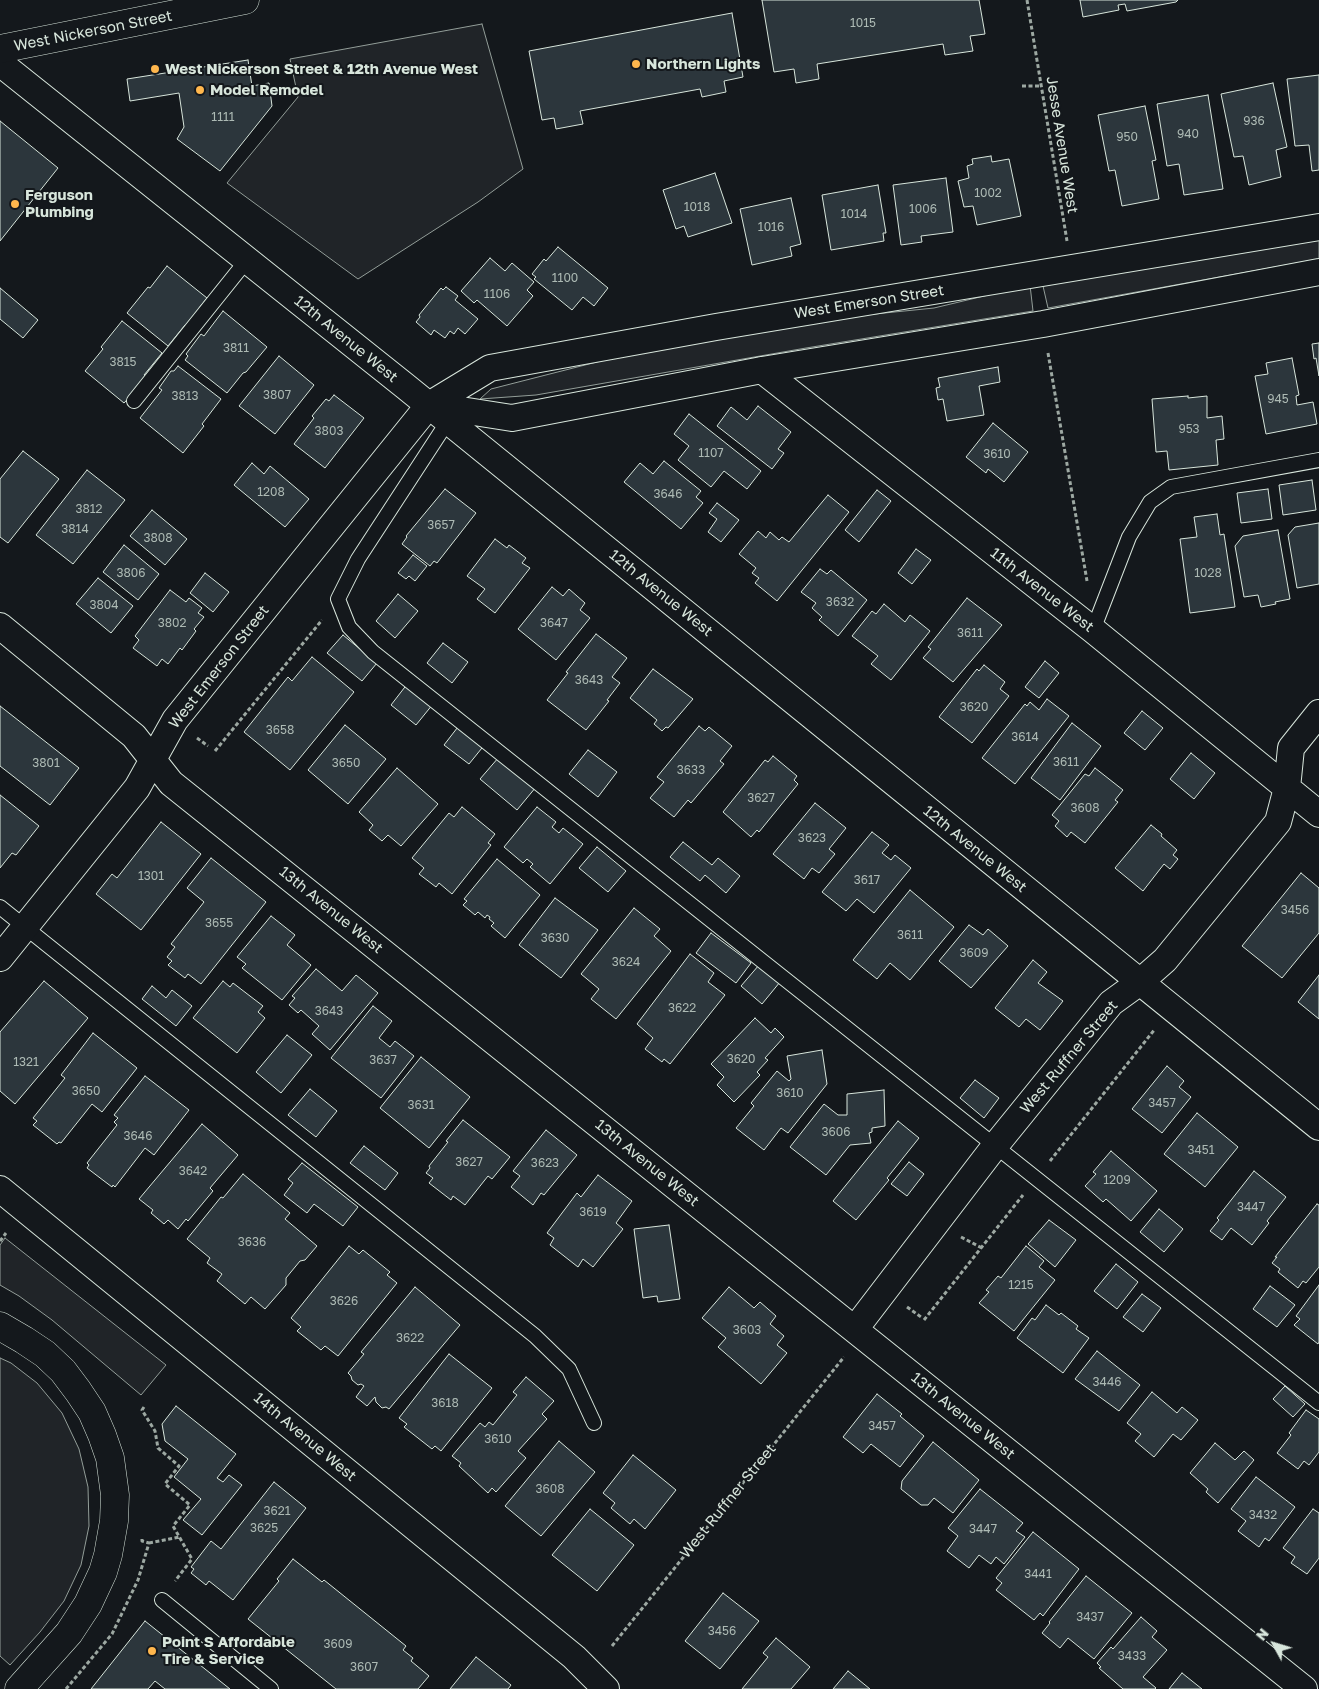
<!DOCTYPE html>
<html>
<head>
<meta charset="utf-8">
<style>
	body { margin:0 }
	#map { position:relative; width:1319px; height:1689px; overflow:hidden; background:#14181c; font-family:"Golos Text",sans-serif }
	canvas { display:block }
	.north { position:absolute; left:1249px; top:1619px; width:50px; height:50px; -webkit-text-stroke:4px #14181c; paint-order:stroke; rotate:309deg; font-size:14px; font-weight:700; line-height:20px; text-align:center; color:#d8e6dc }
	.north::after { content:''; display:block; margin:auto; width:18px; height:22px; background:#d8e6dc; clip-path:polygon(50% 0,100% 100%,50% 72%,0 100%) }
</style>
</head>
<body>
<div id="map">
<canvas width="1319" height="1689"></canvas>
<div class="north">N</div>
</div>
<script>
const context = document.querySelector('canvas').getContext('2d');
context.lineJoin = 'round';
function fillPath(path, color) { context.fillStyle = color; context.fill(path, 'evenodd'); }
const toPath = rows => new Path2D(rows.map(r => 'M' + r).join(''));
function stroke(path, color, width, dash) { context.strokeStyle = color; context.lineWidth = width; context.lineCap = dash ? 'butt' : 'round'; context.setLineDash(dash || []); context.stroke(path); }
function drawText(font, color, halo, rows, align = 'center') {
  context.font = font + ' "Golos Text",sans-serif'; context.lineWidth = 4; context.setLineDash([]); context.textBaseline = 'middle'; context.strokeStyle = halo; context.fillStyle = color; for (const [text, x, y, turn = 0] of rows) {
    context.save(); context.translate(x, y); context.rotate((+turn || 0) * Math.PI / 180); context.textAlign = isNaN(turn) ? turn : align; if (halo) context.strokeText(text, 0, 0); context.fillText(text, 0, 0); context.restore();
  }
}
const green = toPath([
	[482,24,523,169,478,202,358,279,227,183,298,97,290,59,482,24],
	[1319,237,1319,259,1048,308,1043,286,1319,237],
	[1030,285,1033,311,806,348,536,395,480,399,491,389,636,352,776,324,934,308,1030,285],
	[5,1238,166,1365,141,1395,52,1320,19,1296,0,1285,0,1245,5,1238],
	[0,1358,11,1363,37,1383,62,1413,79,1449,88,1487,89,1526,81,1565,64,1601,40,1632,10,1665,0,1656,0,1358]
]);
const building = toPath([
	[762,0,979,0,985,34,970,36,973,51,945,55,943,44,817,64,819,79,796,83,794,69,774,72,762,0],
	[1080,0,1178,0,1176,2,1127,11,1125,4,1118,5,1119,10,1083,17,1080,0],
	[732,13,743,77,724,81,726,92,702,97,700,89,580,111,583,124,556,129,554,118,542,120,529,51,732,13],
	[248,60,252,86,269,83,272,106,220,171,177,139,184,127,179,93,130,101,127,79,248,60],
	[1319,75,1319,170,1312,171,1309,145,1295,146,1287,79,1319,75],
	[1273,83,1287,147,1276,150,1281,177,1249,185,1243,156,1234,157,1221,94,1273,83],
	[1208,95,1223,189,1184,195,1179,164,1167,166,1157,104,1208,95],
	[1145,106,1156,160,1152,161,1159,199,1122,206,1115,170,1109,171,1098,115,1145,106],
	[0,121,58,168,0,241,0,121],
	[991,156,992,162,1009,159,1021,216,977,225,973,206,964,207,958,181,969,178,967,166,973,164,972,159,991,156],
	[715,173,732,223,688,237,684,226,676,229,663,190,715,173],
	[946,178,953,232,921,236,922,242,901,245,893,185,946,178],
	[878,185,886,233,883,233,884,241,831,250,822,195,878,185],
	[791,198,801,244,790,247,792,256,752,265,740,209,791,198],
	[558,247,608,288,594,306,583,297,572,310,534,279,536,277,532,274,544,259,546,261,558,247],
	[490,258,505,271,512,263,534,282,527,290,533,296,507,326,477,300,474,303,461,291,490,258],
	[167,266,207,298,199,308,201,310,188,327,185,325,168,346,127,313,148,287,150,288,167,266],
	[446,287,458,296,455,300,478,319,465,334,458,328,454,334,450,331,445,338,434,330,431,335,416,322,420,317,419,315,441,288,443,290,446,287],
	[0,288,38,320,23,338,0,319,0,288],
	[223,311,267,347,246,372,243,373,227,393,185,360,188,356,186,354,201,334,204,336,223,311],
	[122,321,162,353,144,375,147,378,124,403,85,371,103,349,101,347,122,321],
	[1319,343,1319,376,1316,358,1314,359,1312,344,1319,343],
	[279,356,314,385,275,434,239,406,279,356],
	[1292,358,1299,395,1296,396,1297,405,1313,402,1317,424,1266,434,1255,376,1268,374,1266,363,1292,358],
	[178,366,221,399,202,424,204,426,183,453,140,418,162,390,159,388,171,371,174,371,178,366],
	[998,367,1000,382,979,386,984,415,947,421,943,399,938,400,936,388,940,387,938,378,998,367],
	[334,395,364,418,325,468,294,444,314,418,312,416,326,399,329,401,334,395],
	[1188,396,1188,398,1207,396,1207,418,1222,416,1224,439,1216,440,1218,465,1169,470,1167,451,1156,452,1152,399,1188,396],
	[758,406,791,432,778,449,784,453,772,469,717,426,731,407,747,420,758,406],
	[689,414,761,471,747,489,724,471,711,487,678,460,689,446,674,434,689,414],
	[993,423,1028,452,1004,482,988,469,986,473,966,457,993,423],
	[23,451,59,479,8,543,0,537,0,479,23,451],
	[664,461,701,491,696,497,703,503,681,529,624,482,640,463,653,474,664,461],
	[252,463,264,474,270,466,309,499,285,527,234,485,252,463],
	[87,470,125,500,73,564,36,535,87,470],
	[1312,480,1316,510,1283,515,1279,485,1312,480],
	[445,489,476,513,437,563,434,561,430,566,402,544,407,537,406,536,445,489],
	[1268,489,1272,519,1241,523,1237,493,1268,489],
	[877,490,891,501,859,542,845,530,877,490],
	[828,495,849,512,777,601,755,583,759,578,752,573,756,568,739,554,758,531,766,538,770,532,779,540,782,537,789,542,828,495],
	[717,503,739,520,721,542,708,532,717,519,709,513,717,503],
	[152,510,187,539,165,565,130,536,152,510],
	[1217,514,1220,535,1224,534,1235,607,1190,613,1180,539,1197,537,1194,517,1217,514],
	[1319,523,1319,584,1297,588,1288,535,1295,527,1319,523],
	[1278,530,1290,599,1275,602,1276,604,1261,607,1258,595,1244,597,1235,546,1243,536,1278,530],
	[495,539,507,548,509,545,526,558,522,563,530,568,495,613,477,599,485,589,467,576,495,539],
	[124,545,159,574,138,600,103,572,124,545],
	[916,549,931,560,912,584,898,573,916,549],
	[413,555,427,566,415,581,409,576,406,579,398,573,413,555],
	[820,569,827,574,831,570,867,600,838,636,819,620,822,617,812,608,816,603,801,592,820,569],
	[205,573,229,592,213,612,190,593,205,573],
	[98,578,133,606,111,633,76,604,98,578],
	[552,587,563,596,569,589,585,603,580,610,590,618,556,660,518,629,552,587],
	[170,590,186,602,189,598,202,608,198,613,204,617,194,629,196,631,182,650,180,648,168,664,162,659,157,666,133,648,139,640,135,636,170,590],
	[398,594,418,611,395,638,376,621,398,594],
	[967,598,1002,625,953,682,923,658,931,649,928,647,967,598],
	[884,604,905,622,910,615,930,631,891,680,871,664,878,656,852,636,872,611,876,614,884,604],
	[596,634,627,658,612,677,620,683,607,700,609,701,586,730,547,700,568,673,566,672,596,634],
	[343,635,377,663,362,681,327,653,343,635],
	[443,643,468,662,452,683,427,663,443,643],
	[312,657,354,692,290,770,244,732,288,677,292,681,312,657],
	[1045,661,1059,673,1039,698,1025,687,1045,661],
	[984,665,1005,682,1000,689,1009,696,972,743,939,717,977,669,979,671,984,665],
	[653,669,693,699,668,728,666,727,662,731,654,724,657,720,630,698,653,669],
	[408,683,433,704,416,725,391,705,408,683],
	[1047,699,1069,716,1015,784,982,758,1025,704,1027,706,1030,702,1039,710,1047,699],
	[0,706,79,768,50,805,0,766,0,706],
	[1142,711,1163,728,1145,750,1124,733,1142,711],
	[461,723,486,743,469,764,444,745,461,723],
	[1072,723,1101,746,1060,800,1031,778,1072,723],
	[345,725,386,759,348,804,308,770,345,725],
	[699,726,705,731,709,727,732,746,720,761,724,764,691,803,688,800,674,817,650,798,664,782,657,777,699,726],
	[588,750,617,772,598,797,569,774,588,750],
	[1191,753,1215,773,1194,799,1170,779,1191,753],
	[773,756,797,776,794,780,798,784,759,832,757,830,751,837,723,812,765,760,768,762,773,756],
	[499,757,536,787,517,810,480,779,499,757],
	[397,768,438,804,401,846,388,835,382,841,369,830,373,825,359,812,397,768],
	[1095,768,1123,790,1115,800,1118,802,1085,843,1071,832,1067,837,1055,826,1059,821,1052,815,1085,774,1089,776,1095,768],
	[0,795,39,826,16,855,12,853,0,868,0,795],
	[815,803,846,828,829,849,835,854,819,873,812,868,804,879,773,854,815,803],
	[462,807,495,834,488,843,491,845,452,894,439,883,436,887,419,874,424,868,412,858,449,813,454,817,462,807],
	[537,807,556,822,552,827,559,833,563,828,583,844,550,884,530,867,533,864,527,859,523,863,504,847,537,807],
	[161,822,201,854,141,930,96,894,112,874,117,878,161,822],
	[1151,825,1162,834,1161,836,1177,850,1173,855,1178,859,1170,869,1164,864,1143,891,1115,868,1151,825],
	[872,832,889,845,882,853,891,860,895,855,911,868,874,913,857,899,846,911,822,892,872,832],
	[683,842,712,865,718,858,740,876,726,893,705,875,700,881,670,857,683,842],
	[597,847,626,871,608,892,579,868,597,847],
	[211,858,266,902,201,984,188,974,185,978,168,965,172,961,167,957,175,947,171,944,204,902,187,888,211,858],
	[497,859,540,895,505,938,491,926,494,923,489,919,490,917,487,915,485,918,478,912,475,915,463,905,467,901,464,899,497,859],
	[1301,873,1319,888,1319,933,1282,978,1242,946,1301,873],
	[910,890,954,927,910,980,890,963,877,979,853,960,910,890],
	[555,898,598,930,561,978,519,945,555,898],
	[634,908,660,929,654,936,671,951,616,1019,591,999,599,989,581,974,634,908],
	[271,916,295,935,287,945,311,965,282,1000,242,968,246,964,237,957,271,916],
	[969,925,983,935,988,929,1008,946,971,988,939,961,969,925],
	[711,933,751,963,736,983,696,953,711,933],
	[690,954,714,973,708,982,725,995,670,1064,664,1059,662,1062,645,1049,653,1038,637,1024,690,954],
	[1033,960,1047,972,1038,983,1063,1001,1040,1030,1026,1019,1019,1027,995,1008,1033,960],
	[759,965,780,982,762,1004,741,986,759,965],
	[316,969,342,991,356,975,378,993,330,1050,312,1034,319,1026,301,1010,298,1013,289,1005,295,998,292,996,316,969],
	[1319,975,1319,1019,1298,1002,1319,975],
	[44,981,88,1018,15,1104,0,1091,0,1032,44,981],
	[223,981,230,987,233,983,263,1006,258,1012,265,1018,237,1053,193,1018,223,981],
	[152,986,166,998,172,990,192,1006,176,1026,142,999,152,986],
	[373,1006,392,1021,379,1038,390,1047,395,1041,414,1056,381,1098,331,1058,373,1006],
	[755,1018,771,1033,775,1028,784,1037,765,1058,768,1060,757,1072,760,1075,734,1102,717,1085,724,1077,711,1064,755,1018],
	[93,1033,137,1068,102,1112,92,1104,61,1143,59,1142,57,1144,33,1125,37,1121,33,1118,65,1078,61,1075,93,1033],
	[287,1035,312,1055,281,1093,256,1072,287,1035],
	[822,1050,827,1084,788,1133,781,1128,764,1150,736,1128,754,1106,751,1103,777,1071,789,1081,791,1079,787,1056,822,1050],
	[421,1057,470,1097,429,1148,380,1108,421,1057],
	[1167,1066,1184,1081,1179,1087,1191,1097,1162,1133,1132,1109,1167,1066],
	[145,1076,189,1110,154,1155,145,1148,115,1187,113,1185,112,1187,87,1168,89,1165,87,1163,117,1125,114,1122,118,1118,114,1115,145,1076],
	[975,1080,999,1098,984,1118,960,1098,975,1080],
	[310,1089,337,1111,316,1137,288,1115,310,1089],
	[884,1090,885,1126,872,1128,872,1132,869,1133,871,1143,850,1145,826,1175,790,1147,824,1104,838,1115,847,1115,847,1094,884,1090],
	[1197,1113,1238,1147,1205,1187,1164,1154,1197,1113],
	[463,1120,510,1157,492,1179,488,1176,465,1205,453,1196,451,1200,429,1183,433,1178,426,1173,430,1168,429,1166,448,1142,446,1141,463,1120],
	[898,1121,919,1138,887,1178,889,1180,856,1220,833,1201,898,1121],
	[202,1124,238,1155,210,1188,213,1191,188,1221,186,1219,178,1229,168,1220,164,1224,151,1213,153,1210,139,1199,202,1124],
	[546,1130,577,1155,544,1195,541,1193,533,1205,511,1187,520,1176,513,1171,546,1130],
	[364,1146,398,1173,385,1190,350,1163,364,1146],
	[1111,1151,1157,1191,1131,1221,1106,1199,1103,1202,1085,1186,1096,1174,1093,1172,1111,1151],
	[909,1162,924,1174,907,1196,891,1184,909,1162],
	[302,1163,358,1207,343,1226,314,1204,307,1213,284,1195,293,1183,288,1179,302,1163],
	[1254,1171,1286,1197,1267,1221,1269,1223,1252,1245,1231,1228,1222,1240,1210,1231,1219,1220,1217,1218,1254,1171],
	[243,1174,290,1213,285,1219,317,1246,305,1260,300,1261,286,1278,286,1285,265,1309,251,1297,245,1304,217,1281,222,1274,207,1263,210,1258,187,1239,221,1197,223,1198,243,1174],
	[598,1175,632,1201,616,1223,623,1229,593,1267,583,1259,578,1267,550,1245,554,1238,547,1233,577,1193,581,1197,598,1175],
	[1317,1204,1319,1205,1319,1267,1306,1283,1303,1281,1298,1288,1278,1272,1280,1269,1272,1263,1277,1257,1275,1257,1317,1204],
	[1159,1209,1183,1229,1164,1252,1140,1232,1159,1209],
	[1049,1220,1076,1240,1055,1267,1028,1244,1049,1220],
	[669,1225,680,1299,658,1302,657,1296,643,1298,634,1229,669,1225],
	[349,1246,359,1254,363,1250,390,1272,387,1275,397,1283,338,1356,325,1346,321,1350,297,1331,301,1327,291,1318,349,1246],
	[1026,1246,1044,1261,1039,1267,1055,1280,1014,1331,979,1303,989,1292,986,1290,998,1276,1001,1278,1026,1246],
	[1116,1264,1138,1282,1117,1309,1094,1291,1116,1264],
	[1319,1285,1319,1342,1318,1344,1294,1325,1300,1319,1296,1316,1319,1285],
	[1270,1286,1295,1305,1277,1327,1253,1309,1270,1286],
	[415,1287,460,1325,389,1409,386,1407,382,1408,376,1402,375,1397,367,1406,356,1397,364,1386,361,1384,358,1385,352,1380,351,1376,348,1373,364,1354,361,1352,415,1287],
	[729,1287,754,1308,760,1302,776,1316,770,1324,784,1336,777,1345,787,1353,761,1384,718,1347,726,1338,702,1318,729,1287],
	[1142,1294,1161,1308,1143,1332,1123,1317,1142,1294],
	[1046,1305,1059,1315,1061,1313,1078,1326,1076,1329,1089,1338,1063,1373,1017,1338,1032,1318,1035,1320,1046,1305],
	[1097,1351,1140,1385,1119,1411,1075,1379,1097,1351],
	[449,1354,492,1388,441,1451,435,1446,432,1449,404,1427,407,1424,399,1418,449,1354],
	[526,1377,554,1401,542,1414,547,1419,518,1451,526,1458,496,1492,492,1488,488,1493,459,1466,461,1463,452,1456,480,1423,485,1427,489,1422,493,1425,517,1395,513,1392,526,1377],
	[1285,1386,1305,1404,1293,1417,1273,1399,1285,1386],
	[1152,1392,1177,1413,1182,1407,1198,1420,1181,1440,1173,1434,1154,1457,1135,1441,1141,1434,1127,1423,1152,1392],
	[877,1394,902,1414,900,1416,924,1436,900,1467,871,1444,863,1453,843,1437,877,1394],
	[176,1406,236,1454,217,1478,223,1482,229,1475,242,1485,202,1535,183,1520,201,1499,174,1477,188,1459,165,1441,162,1424,176,1406],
	[1306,1410,1319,1419,1319,1452,1309,1465,1304,1461,1298,1469,1277,1453,1291,1435,1289,1433,1306,1410],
	[559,1441,595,1472,541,1536,505,1506,559,1441],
	[933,1442,979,1480,953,1513,934,1498,928,1505,921,1505,901,1489,902,1481,933,1442],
	[1215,1443,1235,1460,1244,1451,1254,1460,1218,1503,1206,1492,1208,1489,1190,1473,1215,1443],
	[633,1455,676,1490,645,1529,634,1519,630,1524,611,1508,615,1503,603,1493,633,1455],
	[1256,1477,1295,1507,1269,1541,1265,1538,1259,1547,1238,1531,1246,1521,1231,1509,1256,1477],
	[274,1482,306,1508,233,1600,209,1581,206,1585,191,1573,194,1569,191,1567,211,1541,221,1549,274,1482],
	[980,1489,1023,1523,1016,1531,1025,1537,1004,1564,996,1557,991,1564,979,1555,969,1568,947,1551,958,1536,948,1528,980,1489],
	[590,1509,634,1545,597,1591,552,1555,590,1509],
	[1313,1509,1319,1513,1319,1558,1307,1574,1291,1563,1295,1557,1283,1548,1313,1509],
	[1033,1532,1079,1569,1043,1616,1040,1613,1034,1620,996,1590,1002,1583,996,1578,1033,1532],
	[293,1559,322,1582,324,1580,406,1646,403,1650,413,1658,411,1661,429,1676,418,1689,336,1689,248,1619,279,1581,277,1579,293,1559],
	[1086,1576,1132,1613,1094,1659,1068,1638,1060,1648,1042,1633,1050,1623,1049,1622,1086,1576],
	[723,1593,759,1621,720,1669,685,1641,723,1593],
	[1141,1617,1157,1631,1152,1637,1167,1650,1143,1677,1156,1688,1155,1689,1123,1689,1099,1668,1101,1667,1097,1663,1111,1647,1113,1649,1141,1617],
	[145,1621,230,1689,165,1689,155,1681,148,1689,91,1689,145,1621],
	[776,1638,810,1667,791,1689,742,1689,768,1657,763,1653,776,1638],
	[476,1657,511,1685,508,1689,450,1689,476,1657],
	[848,1671,870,1689,833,1689,848,1671],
	[1182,1673,1202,1689,1169,1689,1182,1673]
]);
const path = toPath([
	[1027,0,1067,241],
	[1022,86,1041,86],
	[1048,353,1087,581],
	[197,738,208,746],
	[215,751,322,620],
	[1050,1161,1155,1029],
	[961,1237,982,1248],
	[0,1241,6,1233],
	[907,1307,921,1317],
	[924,1320,1023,1195],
	[144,1407,142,1410,155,1431,158,1448,179,1466,165,1484,190,1505,173,1526,192,1559,175,1581],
	[149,1543,180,1537],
	[612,1646,844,1357],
	[66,1689,112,1634,138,1580,149,1543,142,1541,142,1539]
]);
const service = toPath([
	[134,401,247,260],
	[448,421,358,559,338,599,349,627,373,652,1319,1403],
	[1093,630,1129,537,1150,502,1171,487,1319,460],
	[0,907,535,1336,569,1369,594,1423],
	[162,1600,271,1689]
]);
const minor = toPath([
	[0,63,405,386,1319,1127],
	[762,370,1093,630,1319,814],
	[429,405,512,418,762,370,1043,324,1319,272],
	[0,626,134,736,171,783,1304,1689],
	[0,958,137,788,175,720,429,405,490,368,716,327,1319,227],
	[0,1189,574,1657,606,1689],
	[855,1329,995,1146,1111,1003,1140,982,1165,960,1278,822,1287,788,1291,748,1319,713]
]);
const primary = toPath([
	[0,49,245,0],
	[0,1326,24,1340,45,1354,63,1371,78,1391,92,1412,102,1435,110,1458,115,1495,114,1521,108,1555,103,1572,88,1604,69,1633,19,1689]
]);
const markers = [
	[636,64,5,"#ffb74d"],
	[155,69,5,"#ffb74d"],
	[200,90,5,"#ffb74d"],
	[15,204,5,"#ffb74d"],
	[152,1651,5,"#ffb74d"]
];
const numberNames = [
	["1015",863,23],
	["1111",223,117],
	["936",1254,121],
	["940",1188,134],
	["950",1127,137],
	["1002",988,193],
	["1018",697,207],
	["1006",923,209],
	["1014",854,214],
	["1016",771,227],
	["1100",565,278],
	["1106",497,294],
	["3811",236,348],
	["3815",123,362],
	["3807",277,395],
	["3813",185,396],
	["945",1278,399],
	["953",1189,429],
	["3803",329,431],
	["1107",711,453],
	["3610",997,454],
	["1208",271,492],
	["3646",668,494],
	["3812",89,509],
	["3657",441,525],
	["3814",75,529],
	["3808",158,538],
	["3806",131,573],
	["1028",1208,573],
	["3632",840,602],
	["3804",104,605],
	["3802",172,623],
	["3647",554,623],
	["3611",970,633],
	["3643",589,680],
	["3620",974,707],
	["3658",280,730],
	["3614",1025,737],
	["3611",1066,762],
	["3801",46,763],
	["3650",346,763],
	["3633",691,770],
	["3627",761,798],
	["3608",1085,808],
	["3623",812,838],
	["1301",151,876],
	["3617",867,880],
	["3456",1295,910],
	["3655",219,923],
	["3611",910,935],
	["3630",555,938],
	["3609",974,953],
	["3624",626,962],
	["3622",682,1008],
	["3643",329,1011],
	["3620",741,1059],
	["3637",383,1060],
	["1321",26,1062],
	["3650",86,1091],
	["3610",790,1093],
	["3457",1162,1103],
	["3631",421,1105],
	["3606",836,1132],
	["3646",138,1136],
	["3451",1201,1150],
	["3627",469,1162],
	["3623",545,1163],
	["3642",193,1171],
	["1209",1117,1180],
	["3447",1251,1207],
	["3619",593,1212],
	["3636",252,1242],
	["1215",1021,1285],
	["3626",344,1301],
	["3603",747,1330],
	["3622",410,1338],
	["3446",1107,1382],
	["3618",445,1403],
	["3457",882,1426],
	["3610",498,1439],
	["3608",550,1489],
	["3621",277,1511],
	["3432",1263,1515],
	["3625",264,1528],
	["3447",983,1529],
	["3441",1038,1574],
	["3437",1090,1617],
	["3456",722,1631],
	["3609",338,1644],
	["3433",1132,1656],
	["3607",364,1667]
];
const streetNames = [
	["West Nickerson Street",93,31,-11],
	["Jesse Avenue West",1062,145,81],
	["West Emerson Street",869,302,-9],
	["12th Avenue West",346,339,39],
	["11th Avenue West",1042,590,38],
	["12th Avenue West",661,593,39],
	["West Emerson Street",219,667,-52],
	["12th Avenue West",975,849,39],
	["13th Avenue West",331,910,39],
	["West Ruffner Street",1069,1057,-50],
	["13th Avenue West",647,1163,39],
	["13th Avenue West",963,1416,39],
	["14th Avenue West",305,1437,40],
	["West Ruffner Street",728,1501,-51]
];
const poiNames = [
	["Northern Lights",646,64],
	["West Nickerson Street & 12th Avenue West",165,69],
	["Model Remodel",210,90],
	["Ferguson",25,195],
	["Plumbing",25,212],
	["Point S Affordable",162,1642],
	["Tire & Service",162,1659]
];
fillPath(green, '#202428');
stroke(green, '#939e99', 1);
fillPath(building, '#2c363c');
stroke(building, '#d8e6dc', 1);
stroke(service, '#d8e6dc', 16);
stroke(minor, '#d8e6dc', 28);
stroke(primary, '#d8e6dc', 29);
stroke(path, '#9da8a2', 3, [4, 2.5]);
stroke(service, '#14181c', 14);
stroke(minor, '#14181c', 26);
stroke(primary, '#14181c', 28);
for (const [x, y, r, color] of markers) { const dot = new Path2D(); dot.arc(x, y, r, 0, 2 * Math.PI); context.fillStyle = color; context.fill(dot); stroke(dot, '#14181c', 2); }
drawText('12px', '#adbab4', null, numberNames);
drawText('15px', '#d8e6dc', '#14181c', streetNames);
drawText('bold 15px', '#d8e6dc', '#14181c', poiNames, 'left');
</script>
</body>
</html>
